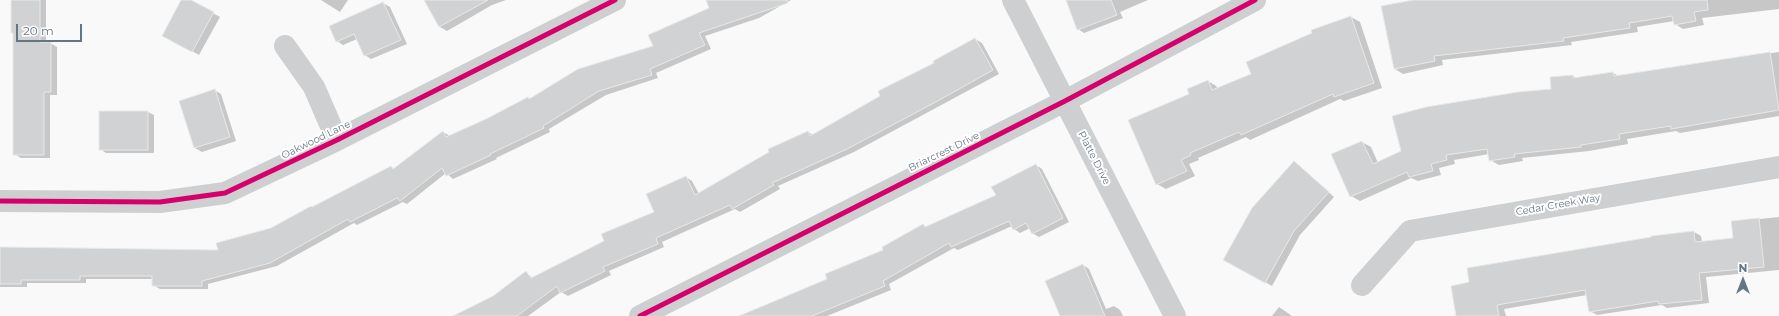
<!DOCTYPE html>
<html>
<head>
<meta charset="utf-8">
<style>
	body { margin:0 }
	#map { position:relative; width:1779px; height:316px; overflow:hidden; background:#f9f9f9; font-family:Montserrat,sans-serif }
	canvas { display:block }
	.north { position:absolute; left:1723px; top:260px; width:40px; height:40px; -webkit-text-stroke:3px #fff; paint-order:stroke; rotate:0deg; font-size:11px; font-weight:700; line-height:16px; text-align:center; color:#657683 }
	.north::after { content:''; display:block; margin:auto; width:14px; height:18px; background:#657683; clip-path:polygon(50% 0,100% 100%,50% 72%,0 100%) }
	.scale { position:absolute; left:16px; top:24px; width:66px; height:18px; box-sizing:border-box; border:2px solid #657683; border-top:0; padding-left:5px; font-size:12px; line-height:14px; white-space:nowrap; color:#657683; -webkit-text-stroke:3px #fff; paint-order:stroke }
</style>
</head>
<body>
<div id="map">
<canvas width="1779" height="316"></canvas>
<div class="north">N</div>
<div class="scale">20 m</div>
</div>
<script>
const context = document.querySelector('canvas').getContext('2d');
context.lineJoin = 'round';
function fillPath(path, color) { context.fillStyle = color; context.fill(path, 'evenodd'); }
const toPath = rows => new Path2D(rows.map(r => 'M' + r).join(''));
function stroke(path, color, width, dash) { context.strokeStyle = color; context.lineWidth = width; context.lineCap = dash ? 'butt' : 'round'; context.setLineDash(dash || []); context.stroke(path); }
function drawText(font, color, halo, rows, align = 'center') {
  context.font = font + ' Montserrat,sans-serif'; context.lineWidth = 4; context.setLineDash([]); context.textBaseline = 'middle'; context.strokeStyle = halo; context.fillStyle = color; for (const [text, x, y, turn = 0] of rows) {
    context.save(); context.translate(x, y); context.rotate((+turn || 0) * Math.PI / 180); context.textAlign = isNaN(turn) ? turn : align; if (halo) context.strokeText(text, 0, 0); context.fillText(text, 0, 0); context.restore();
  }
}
const shadow = toPath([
	[12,0,46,0,46,43,50,43,57,47,57,95,50,95,50,158,21,158,14,154,14,34,12,33],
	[182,0,189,0,220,17,199,55,163,35],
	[321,0,348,0,340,12],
	[425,0,506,0,492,5,447,31,440,27],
	[712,0,791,0,759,18,705,36,711,49,656,73,658,78,606,95,549,129,550,132,496,158,497,159,453,179,446,173,407,204,403,202,357,225,354,223,277,266,208,284,208,289,160,289,153,285,153,279,86,279,86,283,27,283,27,287,0,287,0,248,220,251,271,229,391,167,395,169,443,132,450,136,486,120,528,98,531,99,655,47,710,9],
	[1067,0,1148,0,1120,12,1123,18,1084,33,1078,29],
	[1418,0,1779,0,1779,9,1702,18,1704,25,1683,29,1675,24,1674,21,1637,27,1638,32,1571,42,1572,45,1442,60,1443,65,1403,74,1395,69],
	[383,3,390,7,407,44,371,59,365,55,357,39,343,45,337,41],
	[1351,17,1360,22,1382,88,1344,101,1340,99,1250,140,1246,137,1198,158,1199,160,1189,164,1195,176,1166,189,1157,184,1190,95,1208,81,1216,86,1218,89,1253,74],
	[975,39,982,43,999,74,854,152,778,186,780,189,740,212,735,209,662,242,664,247,609,271,611,275,568,296,561,292,528,316,455,316,480,307,526,273,533,278,605,241,655,212,686,177,692,181,699,194,808,132,813,135,881,96],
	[1779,52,1779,116,1680,133,1676,131,1627,139,1628,144,1589,151,1522,158,1523,161,1499,165,1490,160,1489,154,1454,160,1455,164,1439,168,1441,175,1418,181,1411,178,1360,201,1351,196,1362,142,1371,147,1378,163,1552,90,1573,76,1577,78,1613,73,1619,76],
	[214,90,221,94,236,141,202,152,195,148,180,101],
	[148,112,154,115,154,153,106,153,100,149],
	[1294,162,1300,166,1334,197,1300,235,1272,286,1224,259],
	[1036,165,1042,169,1069,222,1039,237,1032,233,1030,228,1020,233,1014,229,1012,226,958,250,954,248,889,284,891,290,827,316,745,316,829,280,885,250,923,225,927,227,997,196],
	[1779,217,1779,270,1706,277,1709,303,1667,308,1662,305,1597,315,1590,311,1587,295,1504,309,1506,316,1457,316,1694,232,1701,236,1702,242,1734,239,1732,222],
	[1083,265,1089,269,1106,309,1114,306,1120,310,1123,316,1061,316],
	[1279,307,1285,311,1292,316,1272,316]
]);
const building = toPath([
	[11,0,40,0,40,42,51,42,51,92,44,92,44,155,13,155,13,33,11,33,11,0],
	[181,0,191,0,214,12,192,52,162,36,181,0],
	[424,0,488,0,439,27,424,0],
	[706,0,787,0,788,3,699,33,705,45,650,69,652,75,599,91,543,126,544,128,490,154,491,155,446,176,442,168,400,201,397,198,350,222,348,219,270,263,202,281,202,286,152,286,152,276,80,276,80,280,21,280,21,284,0,284,0,247,218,250,216,243,271,228,311,206,312,207,391,166,393,169,443,131,446,137,486,119,528,97,529,99,578,69,653,46,648,35,709,8,706,0],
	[1066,0,1111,0,1117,15,1077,30,1066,0],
	[1413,0,1707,0,1708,10,1694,12,1696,21,1674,25,1672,16,1629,23,1630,28,1563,38,1564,41,1434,56,1435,61,1394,69,1381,6,1413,0],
	[383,2,401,40,364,56,354,34,336,42,329,26,383,2],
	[1351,16,1374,83,1334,97,1333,94,1241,135,1239,132,1190,153,1191,155,1181,160,1187,171,1156,185,1128,120,1189,94,1187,89,1208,80,1212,90,1251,74,1246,62,1312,33,1311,30,1351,16],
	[975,38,993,70,934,103,847,149,772,183,774,185,732,209,730,205,656,238,658,244,603,267,605,271,560,293,557,286,517,316,453,316,493,296,526,271,531,278,604,241,601,234,654,212,646,194,686,176,695,195,769,152,768,149,808,131,810,136,880,96,878,91,934,63,933,61,975,38],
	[1770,52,1779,110,1671,129,1671,126,1619,134,1620,139,1581,145,1581,147,1514,154,1515,157,1489,161,1487,149,1446,155,1447,160,1431,164,1433,171,1409,177,1407,172,1350,197,1331,154,1362,141,1373,164,1401,151,1392,116,1426,107,1518,92,1551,89,1550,77,1573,75,1573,78,1613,72,1614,76,1770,52],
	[215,89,230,137,194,148,179,101,215,89],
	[99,111,148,111,148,150,99,150,99,111],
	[1294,161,1329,192,1294,231,1265,283,1223,260,1252,208,1294,161],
	[1036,164,1063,218,1032,234,1026,223,1013,230,1009,221,951,247,949,243,883,281,885,286,812,316,739,316,827,279,825,274,883,250,882,247,923,224,925,227,996,195,991,187,1036,164],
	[1759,218,1764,267,1699,273,1702,300,1659,304,1658,301,1589,312,1585,290,1497,305,1499,316,1456,316,1451,286,1469,282,1467,268,1651,237,1651,236,1694,231,1695,242,1733,238,1731,221,1759,218],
	[1083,264,1105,316,1060,316,1045,281,1083,264]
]);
const street = toPath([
	[1013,0,1175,316],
	[285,46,314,87,337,140],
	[0,201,160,202,225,193,337,140,615,0],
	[1362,285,1410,231,1779,167],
	[640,316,1065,101,1255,0]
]);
const cycleway = toPath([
	[0,201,160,202,225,193,337,140,615,0],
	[640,316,1065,101,1255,0]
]);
const streetNames = [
	["Oakwood Lane",316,140,-26],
	["Briarcrest Drive",944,152,-26],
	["Platte Drive",1094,158,63],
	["Cedar Creek Way",1558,205,-10]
];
fillPath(shadow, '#0003');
fillPath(building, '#d0d2d3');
stroke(building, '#e8e8e8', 1);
stroke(street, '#cecfd0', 22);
stroke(cycleway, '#d6006c', 5);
drawText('10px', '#657683', '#fff', streetNames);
</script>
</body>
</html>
